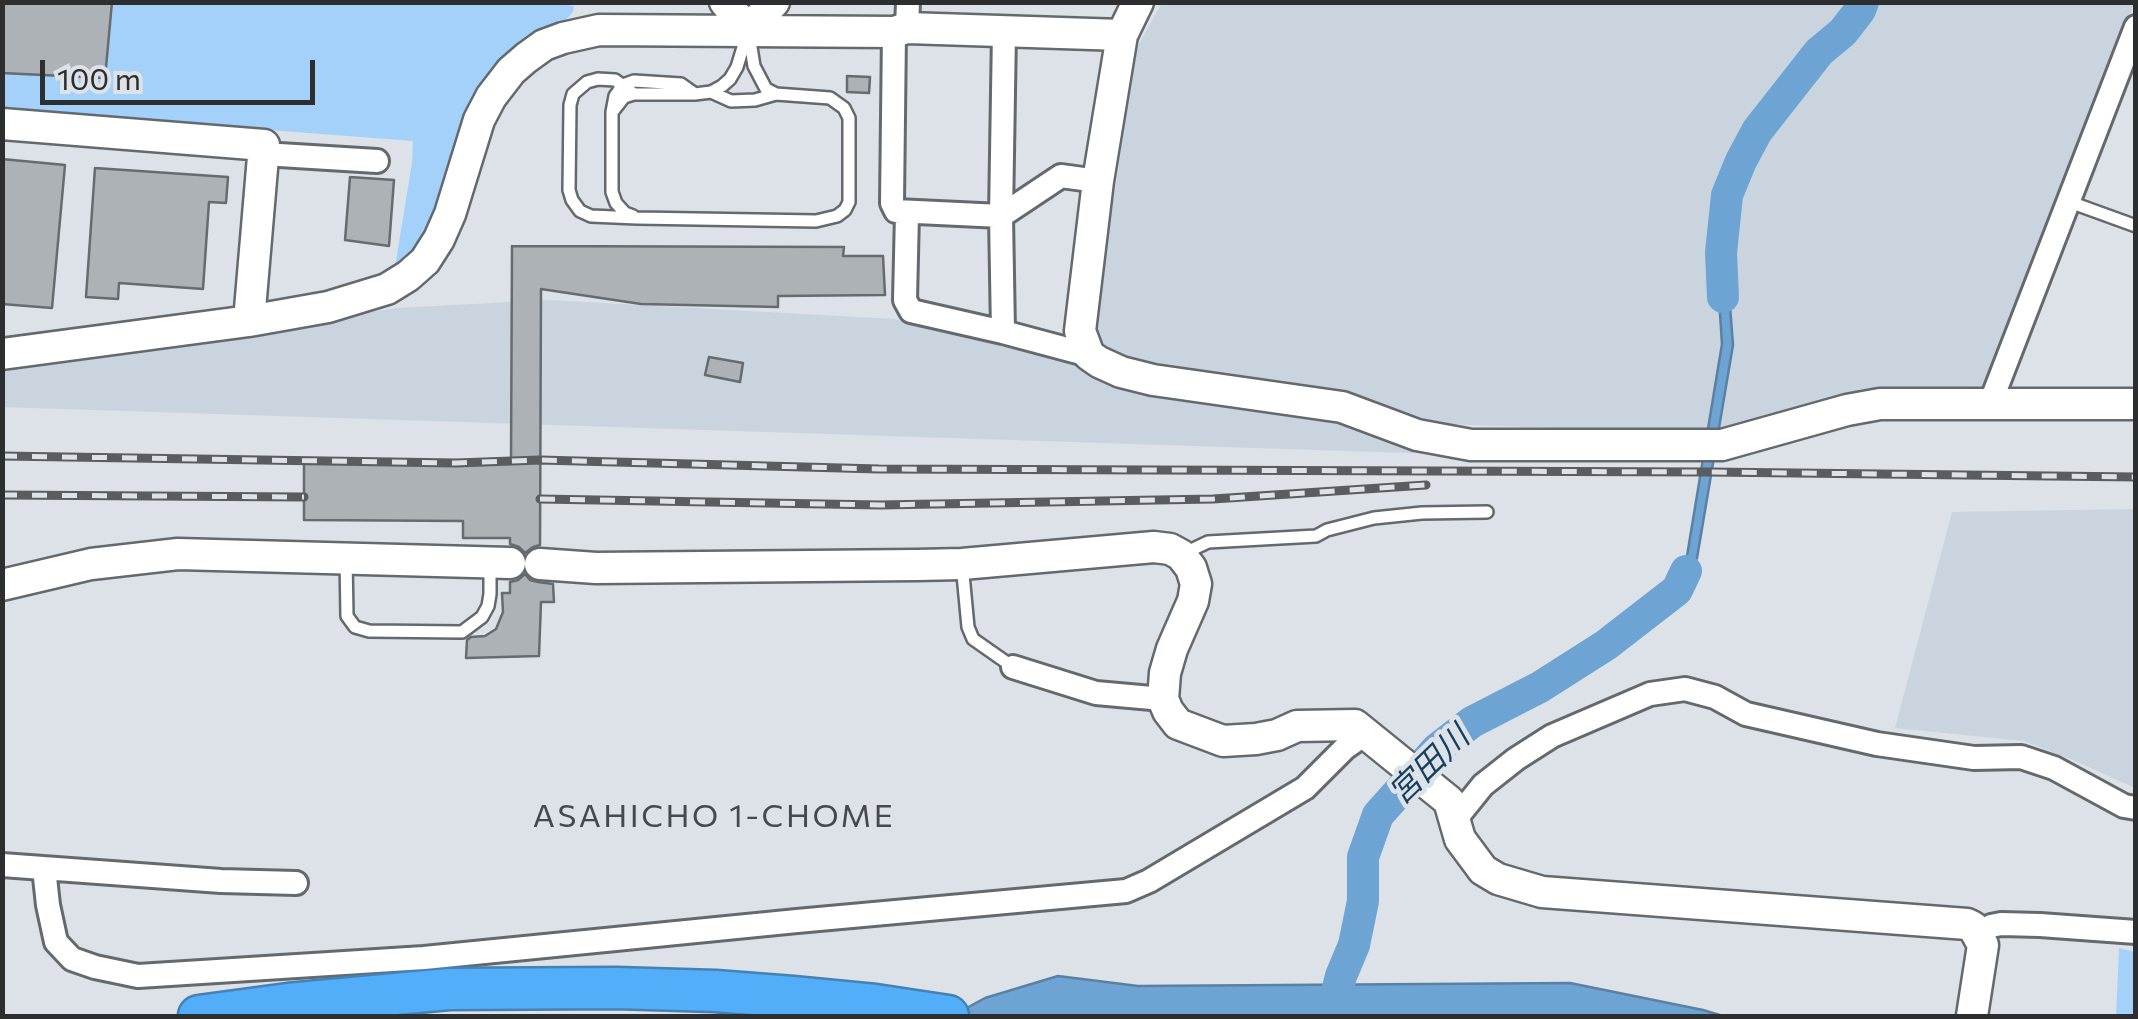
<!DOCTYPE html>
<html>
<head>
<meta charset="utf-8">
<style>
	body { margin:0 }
	#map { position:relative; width:2138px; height:1019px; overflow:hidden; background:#dce2e7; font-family:Commissioner,sans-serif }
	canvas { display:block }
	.frame { position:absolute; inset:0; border:5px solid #2c2e30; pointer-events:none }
	.scale { position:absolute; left:40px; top:60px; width:275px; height:45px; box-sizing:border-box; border:5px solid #2c2e30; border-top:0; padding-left:12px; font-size:30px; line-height:35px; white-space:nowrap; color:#2c2e30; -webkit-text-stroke:8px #dce2e7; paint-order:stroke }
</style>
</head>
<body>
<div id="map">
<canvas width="2138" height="1019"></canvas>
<div class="frame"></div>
<div class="scale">100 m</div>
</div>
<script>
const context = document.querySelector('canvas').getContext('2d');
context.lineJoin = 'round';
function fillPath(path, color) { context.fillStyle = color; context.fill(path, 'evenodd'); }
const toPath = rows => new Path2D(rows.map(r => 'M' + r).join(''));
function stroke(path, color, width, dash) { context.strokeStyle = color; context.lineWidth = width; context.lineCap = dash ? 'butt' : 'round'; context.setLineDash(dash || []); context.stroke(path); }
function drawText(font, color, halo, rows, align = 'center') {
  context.font = font + ' Commissioner,"Noto Sans JP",sans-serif'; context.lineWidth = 9; context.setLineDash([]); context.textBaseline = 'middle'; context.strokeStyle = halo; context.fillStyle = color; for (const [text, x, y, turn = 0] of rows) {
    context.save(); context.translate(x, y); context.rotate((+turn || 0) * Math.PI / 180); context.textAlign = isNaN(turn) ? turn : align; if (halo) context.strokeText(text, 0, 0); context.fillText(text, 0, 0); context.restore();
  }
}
const built = toPath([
	[1162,3,2134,3,2073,159,1996,374,1977,393,1742,428,1614,430,1443,424,1342,392,1135,365,1102,348,1094,326,1137,47],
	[549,300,894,319,1345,418,1439,454,3,407,3,369,397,308],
	[2135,509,2135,788,2073,760,2024,741,1895,728,1952,512]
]);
const green = toPath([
	[540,2,574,6,573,12,559,27,543,33,444,195,415,258,394,273,412,163,413,141,177,123,3,114,3,3],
	[2119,948,2135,952,2135,1016,2116,1016]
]);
const water = toPath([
	[1716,253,1726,254,1733,345,1697,558,1682,595,1664,610,1655,600,1672,586,1686,562,1722,344,1716,253],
	[1058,976,1138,986,1570,983,1703,1010,1723,1016,952,1016,985,998,1058,976]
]);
const river = toPath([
	[1723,297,1721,253,1727,195,1741,161,1757,131,1819,52,1843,32,1860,10,1863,2],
	[1331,1016,1341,976,1354,945,1363,901,1363,857,1378,815,1437,749,1472,722,1540,687,1606,645,1677,590,1686,571]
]);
const building = toPath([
	[2,2,112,2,105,78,2,73,2,2],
	[847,76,870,77,869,93,847,92,847,76],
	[2,159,65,165,52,308,2,304,2,159],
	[95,168,228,177,226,203,209,202,203,289,119,283,118,299,86,297,95,168],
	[350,177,394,180,389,246,345,240,350,177],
	[512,246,844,247,843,256,883,256,885,295,778,296,778,307,641,304,541,289,540,545,533,547,525,553,519,547,510,544,510,538,463,538,463,521,304,520,304,461,511,463,512,246],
	[709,357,743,363,740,382,705,375,709,357],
	[525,574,530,580,538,582,553,584,554,602,541,602,539,656,466,658,467,640,471,637,485,636,496,629,503,612,502,593,510,593,510,582,518,580,525,574]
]);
const lane = toPath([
	[711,92,731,101,755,100,776,94],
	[634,94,615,80,598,79,587,82,573,94,570,105,569,190,572,200,580,211,591,216,637,218,816,221,837,216,845,210,849,202,849,118,844,108,830,98,776,94,766,89,754,66,749,35],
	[613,111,624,97,634,94,695,94,711,92,722,86,730,79,737,67,747,34],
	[2067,201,2136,226],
	[633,216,625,213,616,203,612,192,612,112,615,96,623,85,634,81,681,84,695,94],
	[1185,553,1208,542,1316,536,1327,530,1374,518,1422,513,1487,512],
	[346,558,347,616,355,627,369,631,462,632,482,617,488,606,490,594,490,567],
	[962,564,968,627,973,639,1013,667]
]);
const street = toPath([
	[907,28,908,2],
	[894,32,892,203,896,211,1001,216,1061,176,1098,181],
	[263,154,377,161],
	[907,213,905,300,911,311,1003,332,1089,355],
	[1003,332,1001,216,1004,31],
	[1990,404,2136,27],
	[1013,667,1096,693,1163,699],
	[1454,821,1483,785,1516,759,1552,736,1650,694,1685,689,1715,697,1746,714,1877,744,1974,758,2021,757,2054,768,2124,806,2136,808],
	[2,865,221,881,296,883],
	[44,868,48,905,56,942,72,959,95,967,138,976,424,958,797,921,1126,891,1149,881,1305,788,1345,748,1365,734],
	[1979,935,1991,926,2001,924,2040,925,2136,932]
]);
const secondary = toPath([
	[725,2,748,30],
	[1138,2,1122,35,1098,181,1080,331,1089,355,1099,362,1121,372,1153,380,1342,407,1417,435,1471,445,1722,445,1847,410,1880,404,2136,404],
	[748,30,774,2],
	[2,124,264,145,249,321],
	[2,354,249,321,328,307,387,289,408,276,425,261,439,239,450,214,479,120,491,97,511,71,526,58,544,45,563,38,599,30,894,32,907,28,1122,35],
	[540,564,596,568,917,565,962,564,1154,547,1170,549,1181,555,1191,568,1196,584,1193,601,1172,649,1165,673,1163,699,1168,711,1178,724,1223,741,1256,739,1277,735,1297,726,1355,725,1449,801,1460,839,1483,870,1498,879,1542,892,1967,924,1973,927,1983,945,1972,1016],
	[2,585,91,564,178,554,510,563]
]);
const highway = toPath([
	[199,1016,288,1004,449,989,616,988,715,991,793,997,875,1005,948,1016]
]);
const rail = toPath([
	[2,456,456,463,540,460,879,469,1710,472,2136,477],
	[2,495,304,497],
	[540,499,880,505,1213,499,1426,485]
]);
const waterNames = [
	["宮田川",1429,765,-44]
];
const neighbourhoodNames = [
	["ASAHICHO 1-CHOME",714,816]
];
fillPath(built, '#c9d4de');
fillPath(green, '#a3d1fa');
fillPath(water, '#6da4d4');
stroke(water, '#5a81a3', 2.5);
stroke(river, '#6da4d4', 32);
fillPath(building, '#acb2b6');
stroke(building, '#666b6f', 2.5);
stroke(lane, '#64696d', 16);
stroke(street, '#64696d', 28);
stroke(secondary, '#64696d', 35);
stroke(highway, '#4581b2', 45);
stroke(lane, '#fff', 11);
stroke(street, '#fff', 22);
stroke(secondary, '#fff', 30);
stroke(highway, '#52aef8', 40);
stroke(rail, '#5a5d5f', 9);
stroke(rail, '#dce2e7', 5, [15]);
drawText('italic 32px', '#153f5f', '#dce2e7', waterNames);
context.letterSpacing = '2.5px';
drawText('32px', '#45494d', '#dce2e7', neighbourhoodNames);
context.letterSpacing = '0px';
</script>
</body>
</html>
